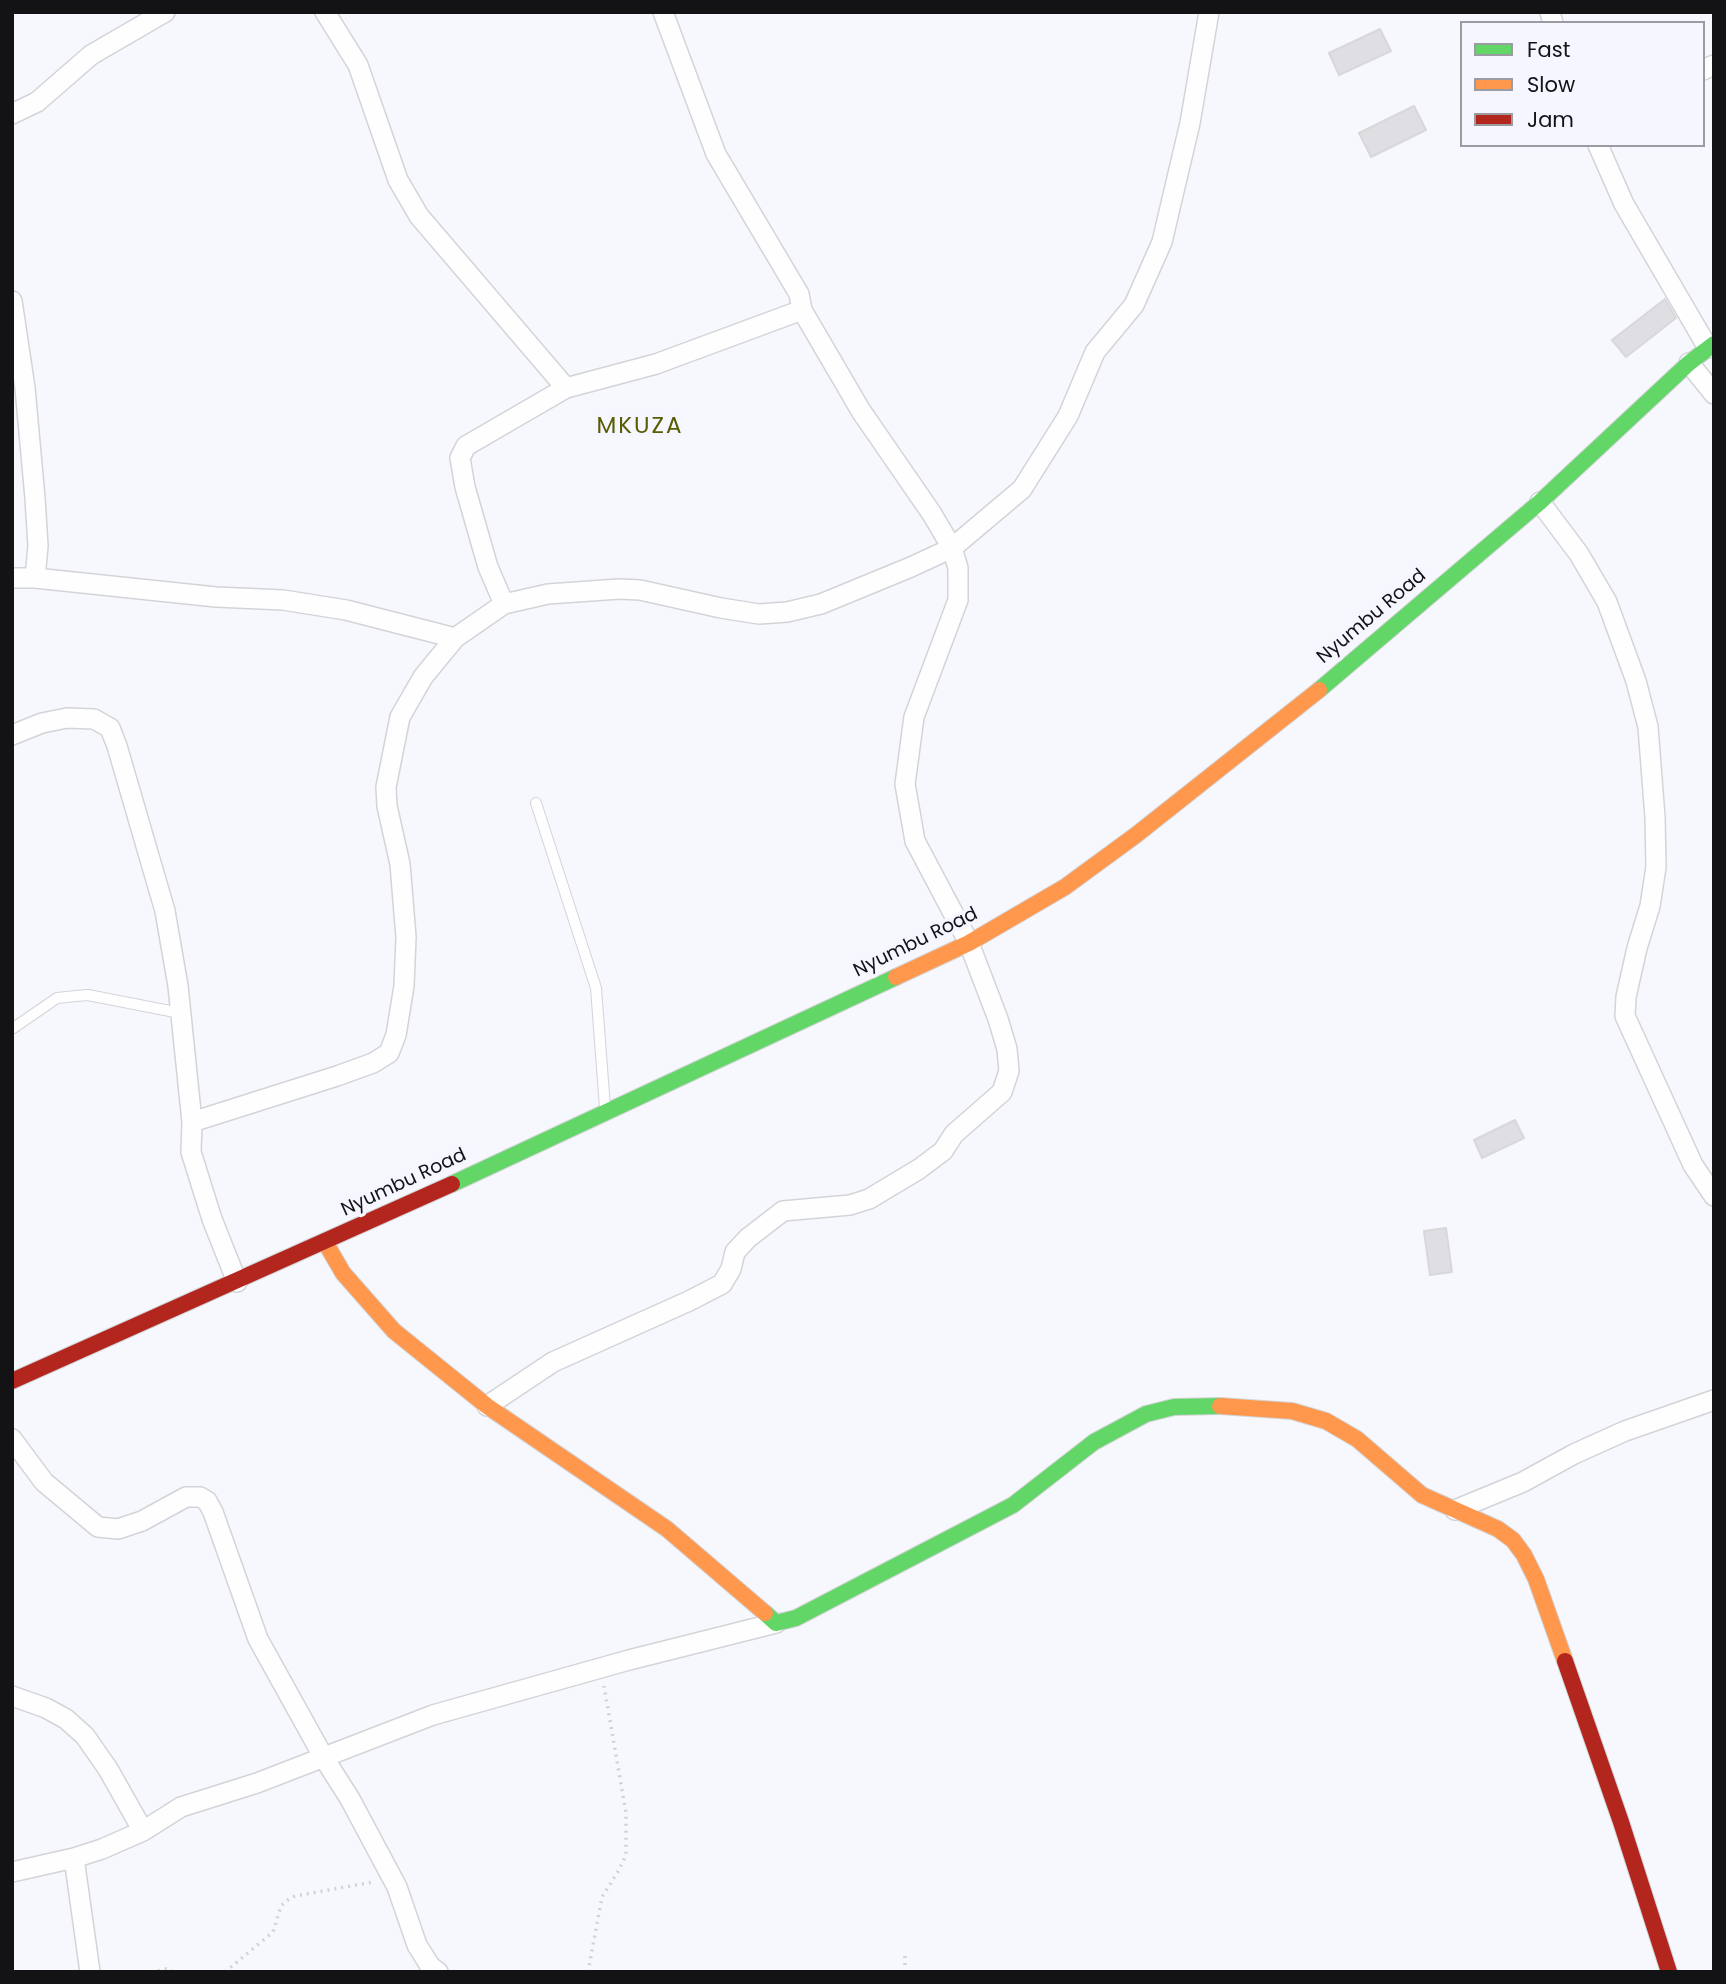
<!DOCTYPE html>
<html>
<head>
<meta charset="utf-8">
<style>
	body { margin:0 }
	#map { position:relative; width:1726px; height:1984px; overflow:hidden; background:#f7f8fd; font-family:Poppins,sans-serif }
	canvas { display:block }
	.frame { position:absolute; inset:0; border:14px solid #131316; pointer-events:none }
	.legend { position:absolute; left:1460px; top:21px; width:245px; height:126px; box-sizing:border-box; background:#f5f6ff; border:2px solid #9b9ba2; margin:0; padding:9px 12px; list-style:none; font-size:21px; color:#131316 }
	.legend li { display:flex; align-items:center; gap:14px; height:35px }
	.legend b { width:35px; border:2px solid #9b9ba2 }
</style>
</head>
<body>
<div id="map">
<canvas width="1726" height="1984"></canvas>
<div class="frame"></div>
<ul class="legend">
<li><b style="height:9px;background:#63d668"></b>Fast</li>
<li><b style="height:9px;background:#ff974d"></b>Slow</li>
<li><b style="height:9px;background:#b3261e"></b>Jam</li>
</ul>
</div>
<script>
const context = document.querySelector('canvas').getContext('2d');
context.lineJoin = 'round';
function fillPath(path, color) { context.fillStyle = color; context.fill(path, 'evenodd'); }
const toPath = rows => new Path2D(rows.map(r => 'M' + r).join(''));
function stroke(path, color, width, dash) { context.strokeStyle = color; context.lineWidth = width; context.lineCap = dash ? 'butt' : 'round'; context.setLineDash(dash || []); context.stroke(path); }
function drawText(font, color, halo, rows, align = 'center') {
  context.font = font + ' Poppins,sans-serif'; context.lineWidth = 7; context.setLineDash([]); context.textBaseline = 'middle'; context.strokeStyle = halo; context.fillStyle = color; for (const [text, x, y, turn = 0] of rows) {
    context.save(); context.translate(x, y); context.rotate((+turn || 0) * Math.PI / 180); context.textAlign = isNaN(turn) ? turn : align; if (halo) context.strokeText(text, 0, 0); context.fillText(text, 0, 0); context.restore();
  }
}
const building = toPath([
	[1380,29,1391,51,1339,75,1329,53,1380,29],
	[1414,106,1426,130,1371,157,1359,133,1414,106],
	[1665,299,1676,318,1626,357,1612,340,1665,299],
	[1515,1120,1524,1138,1482,1158,1474,1140,1515,1120],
	[1446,1228,1452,1272,1430,1275,1424,1231,1446,1228]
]);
const path = toPath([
	[151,1972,166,1969,174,1972],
	[225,1972,273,1932,281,1906,286,1901,295,1896,373,1882],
	[588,1972,602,1897,619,1870,626,1855,626,1813,604,1686],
	[905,1972,905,1953]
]);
const lane = toPath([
	[536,803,596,988,605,1108],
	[12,1029,57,998,76,996,88,995,180,1013]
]);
const street = toPath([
	[325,12,358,65,398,180,419,216,566,388],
	[1550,12,1553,23],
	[1703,70,1714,65],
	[12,114,37,102,91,55,165,12],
	[1598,145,1624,204,1708,348],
	[12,301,25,388,35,498,38,546,35,578,216,597,283,600,346,610,455,638],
	[1689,363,1714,394],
	[1540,502,1579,554,1607,602,1636,681,1648,727,1655,817,1656,867,1650,906,1637,948,1626,997,1625,1016,1693,1165,1714,1196],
	[12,578,35,578],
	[504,604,488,567,465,487,460,458,466,446,566,388,656,364,802,310],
	[12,735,42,723,67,718,94,719,110,728,117,746,165,911,178,986,192,1122,191,1152,212,1219,237,1282],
	[192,1122,337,1076,373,1063,389,1053,396,1035,404,986,406,937,400,864,387,806,386,787,400,717,423,677,455,638,504,604,548,594,619,589,640,590,721,608,759,614,787,612,821,604,911,567,952,548,1022,489,1068,416,1095,352,1134,305,1162,242,1190,123,1209,12],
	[487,1406,553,1362,689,1301,722,1284,731,1269,735,1252,748,1238,783,1211,850,1205,869,1199,919,1169,943,1151,954,1134,1002,1092,1009,1071,1007,1049,998,1019,969,943,915,841,905,784,914,717,958,600,958,568,952,548,932,514,861,411,802,310,799,294,716,154,663,12],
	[12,1439,44,1482,98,1527,118,1529,142,1521,186,1497,200,1497,207,1501,213,1512,258,1639,324,1758,350,1799,397,1887,417,1945,430,1966,438,1972],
	[1455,1510,1523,1482,1574,1454,1625,1431,1714,1400],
	[12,1696,46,1708,66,1719,85,1736,108,1769,143,1831],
	[74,1858,90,1972],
	[12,1872,74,1858,102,1849,143,1831,181,1807,257,1783,433,1715,629,1660,776,1623]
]);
const fast = toPath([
	[1319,690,1540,502,1689,363,1714,344],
	[452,1184,896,977],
	[765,1613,776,1623,796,1618,1013,1505,1094,1442,1146,1414,1174,1407,1220,1406]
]);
const slow = toPath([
	[896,977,969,943,1065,887,1136,835,1319,690],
	[325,1242,343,1273,394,1331,487,1406,667,1529,765,1613],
	[1220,1406,1292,1411,1326,1421,1357,1439,1422,1495,1498,1529,1513,1540,1524,1555,1536,1579,1565,1661]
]);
const jam = toPath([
	[12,1381,452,1184],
	[1565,1661,1621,1822,1669,1972]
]);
const streetNames = [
	["Nyumbu Road",1372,617,-40],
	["Nyumbu Road",916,943,-26],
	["Nyumbu Road",404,1183,-25]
];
const quarterNames = [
	["MKUZA",640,427]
];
fillPath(building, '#dfdfe3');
stroke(building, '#d8d8db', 2);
stroke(lane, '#d3d4d8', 12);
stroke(street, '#d3d4d8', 22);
stroke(fast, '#d3d4d8', 18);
stroke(slow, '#d3d4d8', 18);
stroke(jam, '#d3d4d8', 18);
stroke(path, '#d2d2d3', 3.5, [2, 5]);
stroke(lane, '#fefeff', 10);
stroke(street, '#fefeff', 19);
stroke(fast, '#63d668', 16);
stroke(slow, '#ff974d', 16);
stroke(jam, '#b3261e', 16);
drawText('19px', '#131316', '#f5f6ff', streetNames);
context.letterSpacing = '2px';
drawText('23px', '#5a5c02', '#f5f6ff', quarterNames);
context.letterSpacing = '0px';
</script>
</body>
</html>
